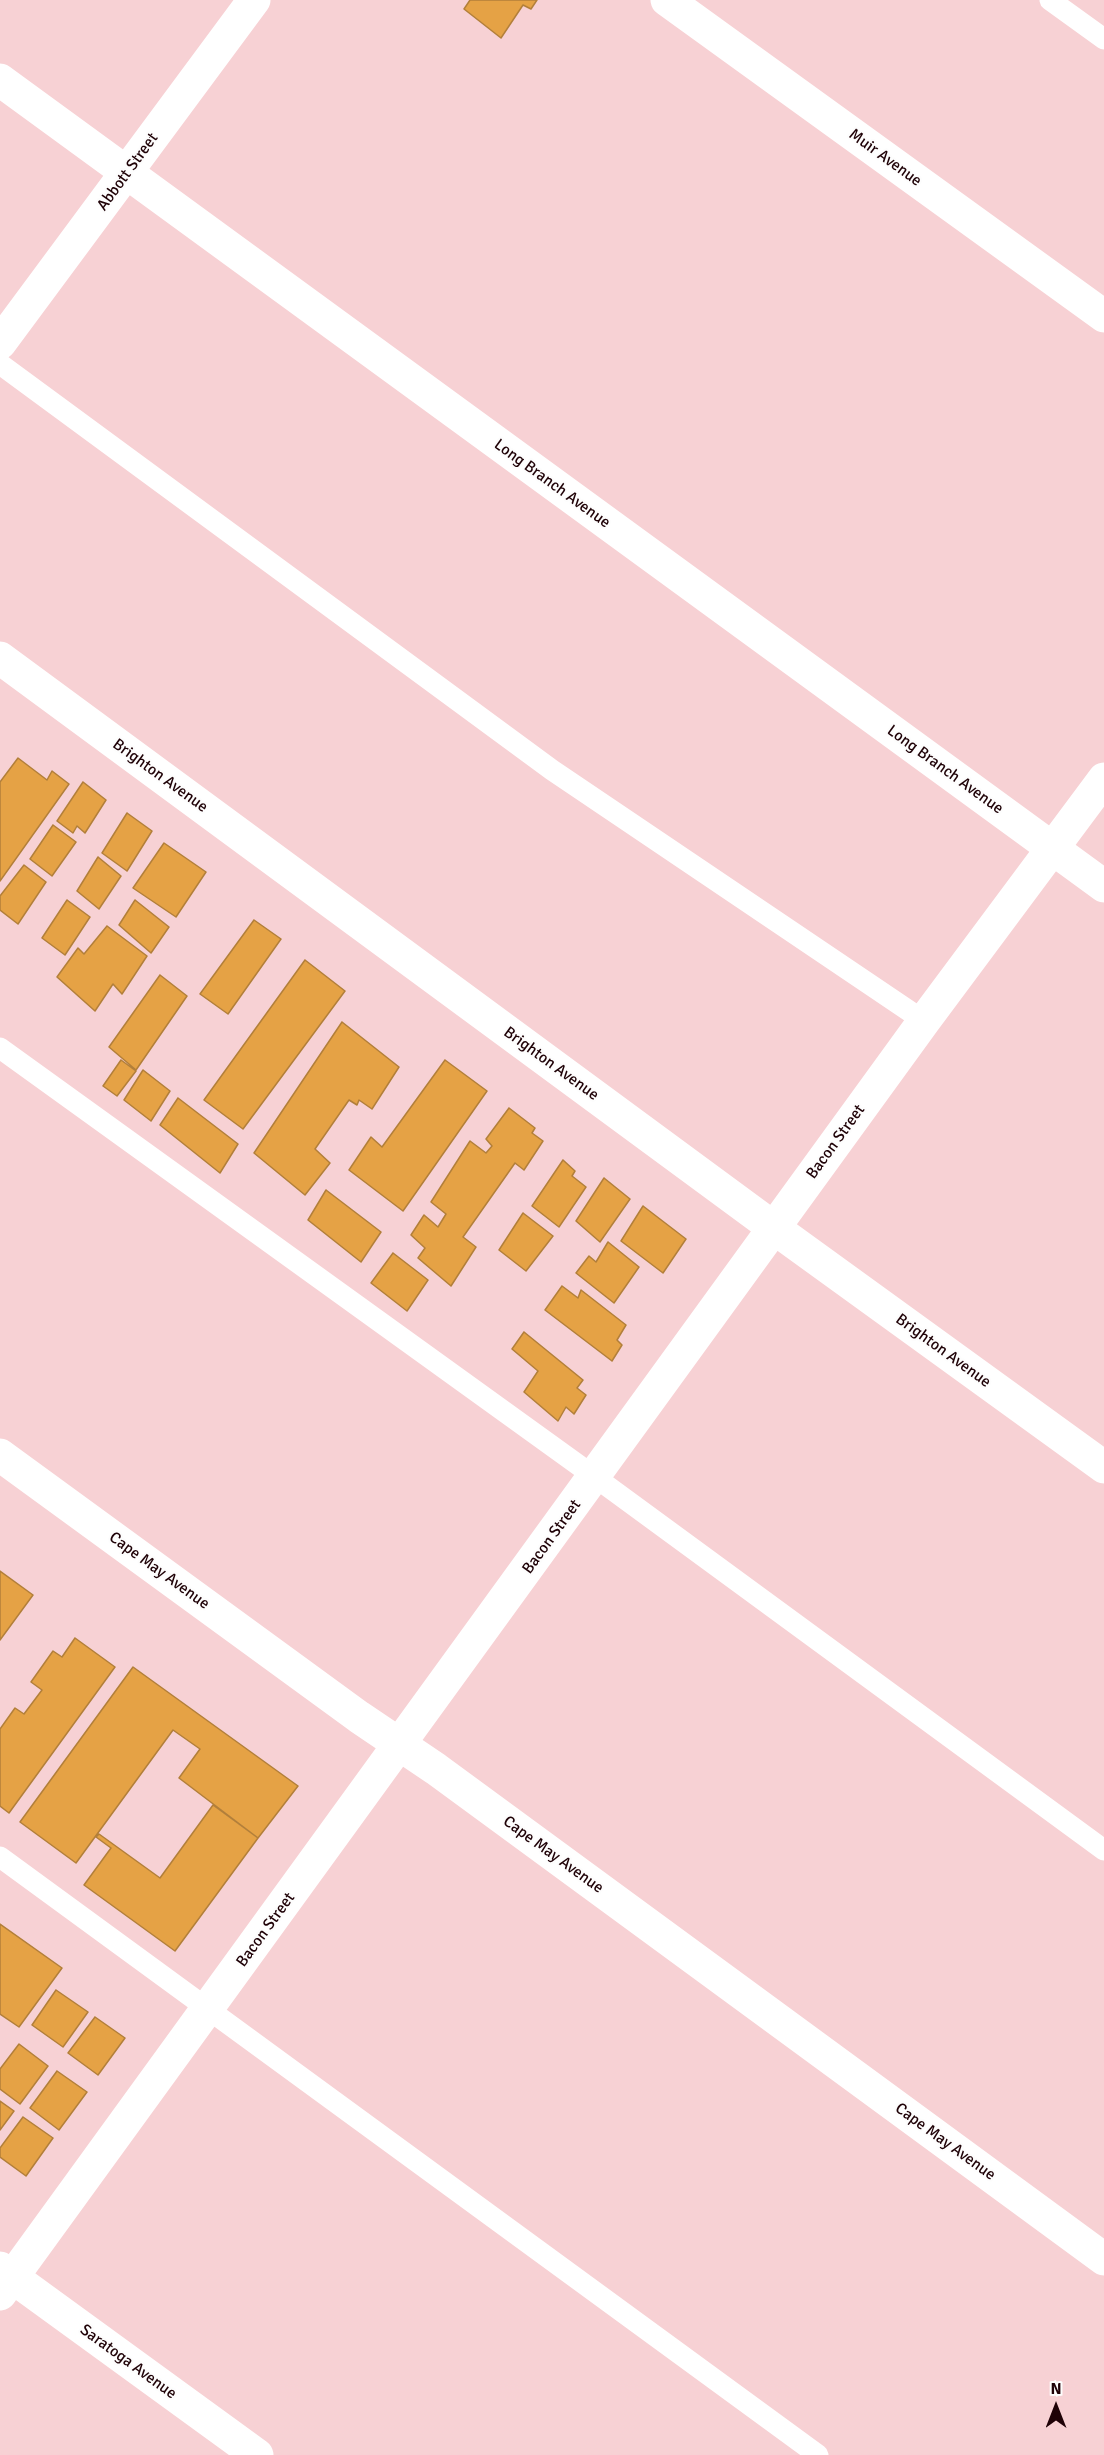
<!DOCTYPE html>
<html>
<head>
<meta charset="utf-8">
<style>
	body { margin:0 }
	#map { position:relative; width:1104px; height:2455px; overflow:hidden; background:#f7d1d4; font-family:Signika,sans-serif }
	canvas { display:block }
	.north { position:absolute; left:1026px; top:2377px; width:60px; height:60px; -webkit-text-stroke:4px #fdfdfd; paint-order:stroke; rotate:0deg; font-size:16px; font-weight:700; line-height:24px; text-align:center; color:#1f0207 }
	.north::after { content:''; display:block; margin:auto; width:21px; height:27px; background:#1f0207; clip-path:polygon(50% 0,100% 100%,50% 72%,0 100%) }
</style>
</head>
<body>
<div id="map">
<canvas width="1104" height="2455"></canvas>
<div class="north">N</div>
</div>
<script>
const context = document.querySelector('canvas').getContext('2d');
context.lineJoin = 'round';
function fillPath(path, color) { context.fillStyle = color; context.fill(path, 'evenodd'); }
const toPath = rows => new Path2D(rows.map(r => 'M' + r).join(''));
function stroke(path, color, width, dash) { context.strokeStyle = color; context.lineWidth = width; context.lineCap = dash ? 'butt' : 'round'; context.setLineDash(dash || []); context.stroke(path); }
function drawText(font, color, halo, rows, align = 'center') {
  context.font = font + ' Signika,sans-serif'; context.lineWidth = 4.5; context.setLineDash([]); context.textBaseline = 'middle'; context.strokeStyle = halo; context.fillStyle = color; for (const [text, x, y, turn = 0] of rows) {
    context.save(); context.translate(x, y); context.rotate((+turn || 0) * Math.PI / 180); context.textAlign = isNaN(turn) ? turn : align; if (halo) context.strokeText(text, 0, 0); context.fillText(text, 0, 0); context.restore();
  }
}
const building = toPath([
	[470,0,537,0,531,9,523,5,501,38,464,9,470,0],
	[18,758,47,780,52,771,69,784,0,881,0,782,18,758],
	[83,782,106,800,85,833,77,826,73,833,57,821,83,782],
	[127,813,152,831,127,871,102,853,127,813],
	[53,825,76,842,52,876,30,859,53,825],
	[164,843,206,872,176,917,133,888,164,843],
	[98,857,121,876,99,909,77,891,98,857],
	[24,865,46,882,18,924,0,910,0,896,24,865],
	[67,900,90,917,65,955,42,938,67,900],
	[135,900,169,927,151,953,119,925,135,900],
	[254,920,281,939,228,1014,200,994,254,920],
	[107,926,147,956,122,994,113,984,95,1011,57,977,78,948,84,954,107,926],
	[305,960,345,991,243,1129,204,1100,305,960],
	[160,975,187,996,136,1070,109,1047,160,975],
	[342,1022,399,1067,372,1109,359,1100,357,1105,349,1100,315,1149,330,1163,305,1195,254,1153,342,1022],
	[121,1060,136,1071,117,1096,103,1086,121,1060],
	[445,1060,487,1091,403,1211,349,1170,371,1137,382,1147,445,1060],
	[143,1070,170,1091,151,1121,124,1100,143,1070],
	[178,1098,238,1144,220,1173,160,1125,178,1098],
	[509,1108,535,1128,532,1133,543,1141,524,1170,515,1163,463,1237,476,1247,451,1286,418,1258,425,1248,411,1235,424,1215,438,1227,446,1214,431,1202,470,1141,486,1153,492,1146,486,1139,509,1108],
	[563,1160,575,1171,572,1176,586,1187,559,1227,532,1206,563,1160],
	[604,1178,630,1199,600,1242,576,1221,604,1178],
	[326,1190,381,1232,361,1262,308,1220,326,1190],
	[643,1206,686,1239,663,1273,621,1241,643,1206],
	[523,1213,553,1236,526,1271,499,1250,523,1213],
	[608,1242,639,1267,614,1303,576,1273,589,1256,596,1262,608,1242],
	[393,1253,428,1280,407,1311,371,1283,393,1253],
	[562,1286,578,1298,581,1290,626,1325,617,1340,622,1345,612,1361,545,1310,562,1286],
	[524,1332,583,1380,577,1388,586,1395,574,1414,566,1407,558,1421,524,1392,538,1371,512,1349,524,1332],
	[0,1571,33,1595,0,1640,0,1571],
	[75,1638,115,1667,9,1813,0,1806,0,1729,15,1708,24,1714,42,1690,31,1682,53,1651,62,1657,75,1638],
	[133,1667,298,1786,258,1838,179,1778,200,1749,173,1730,76,1863,20,1822,133,1667],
	[213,1805,258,1838,175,1951,84,1885,111,1848,96,1837,99,1834,160,1878,213,1805],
	[0,1924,62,1968,19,2027,0,2014,0,1924],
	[56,1990,88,2012,63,2047,32,2025,56,1990],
	[95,2017,125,2038,98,2075,68,2053,95,2017],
	[19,2044,48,2066,20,2104,0,2089,0,2069,19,2044],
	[57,2071,87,2092,59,2130,30,2108,57,2071],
	[0,2101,14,2111,0,2130,0,2101],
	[23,2117,53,2138,26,2176,0,2157,0,2148,23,2117]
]);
const service = toPath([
	[1050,0,1104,39],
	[0,364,552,770,924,1021],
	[0,1048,595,1477,1104,1850],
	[0,1857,818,2455]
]);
const minor = toPath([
	[667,0,1104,316],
	[0,80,1104,886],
	[0,658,774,1228,1104,1467],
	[0,1455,359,1717,436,1769,1104,2259],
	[0,2268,257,2455]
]);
const tertiary = toPath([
	[0,343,254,0],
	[0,2294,924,1021,1104,779]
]);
const streetNames = [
	["Muir Avenue",885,158,36],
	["Abbott Street",128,172,-54],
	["Long Branch Avenue",552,484,36],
	["Long Branch Avenue",945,770,36],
	["Brighton Avenue",160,776,36],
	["Brighton Avenue",551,1064,36],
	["Bacon Street",836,1142,-54],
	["Brighton Avenue",943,1351,36],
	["Bacon Street",552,1537,-54],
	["Cape May Avenue",159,1571,36],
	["Cape May Avenue",553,1855,36],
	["Bacon Street",266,1930,-54],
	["Cape May Avenue",945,2142,36],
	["Saratoga Avenue",128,2362,36]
];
fillPath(building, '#e5a245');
stroke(building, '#b27f3a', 1.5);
stroke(service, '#fff', 21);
stroke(minor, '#fff', 33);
stroke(tertiary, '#fff', 33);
drawText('16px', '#1f0207', '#fdfdfd', streetNames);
</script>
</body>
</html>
